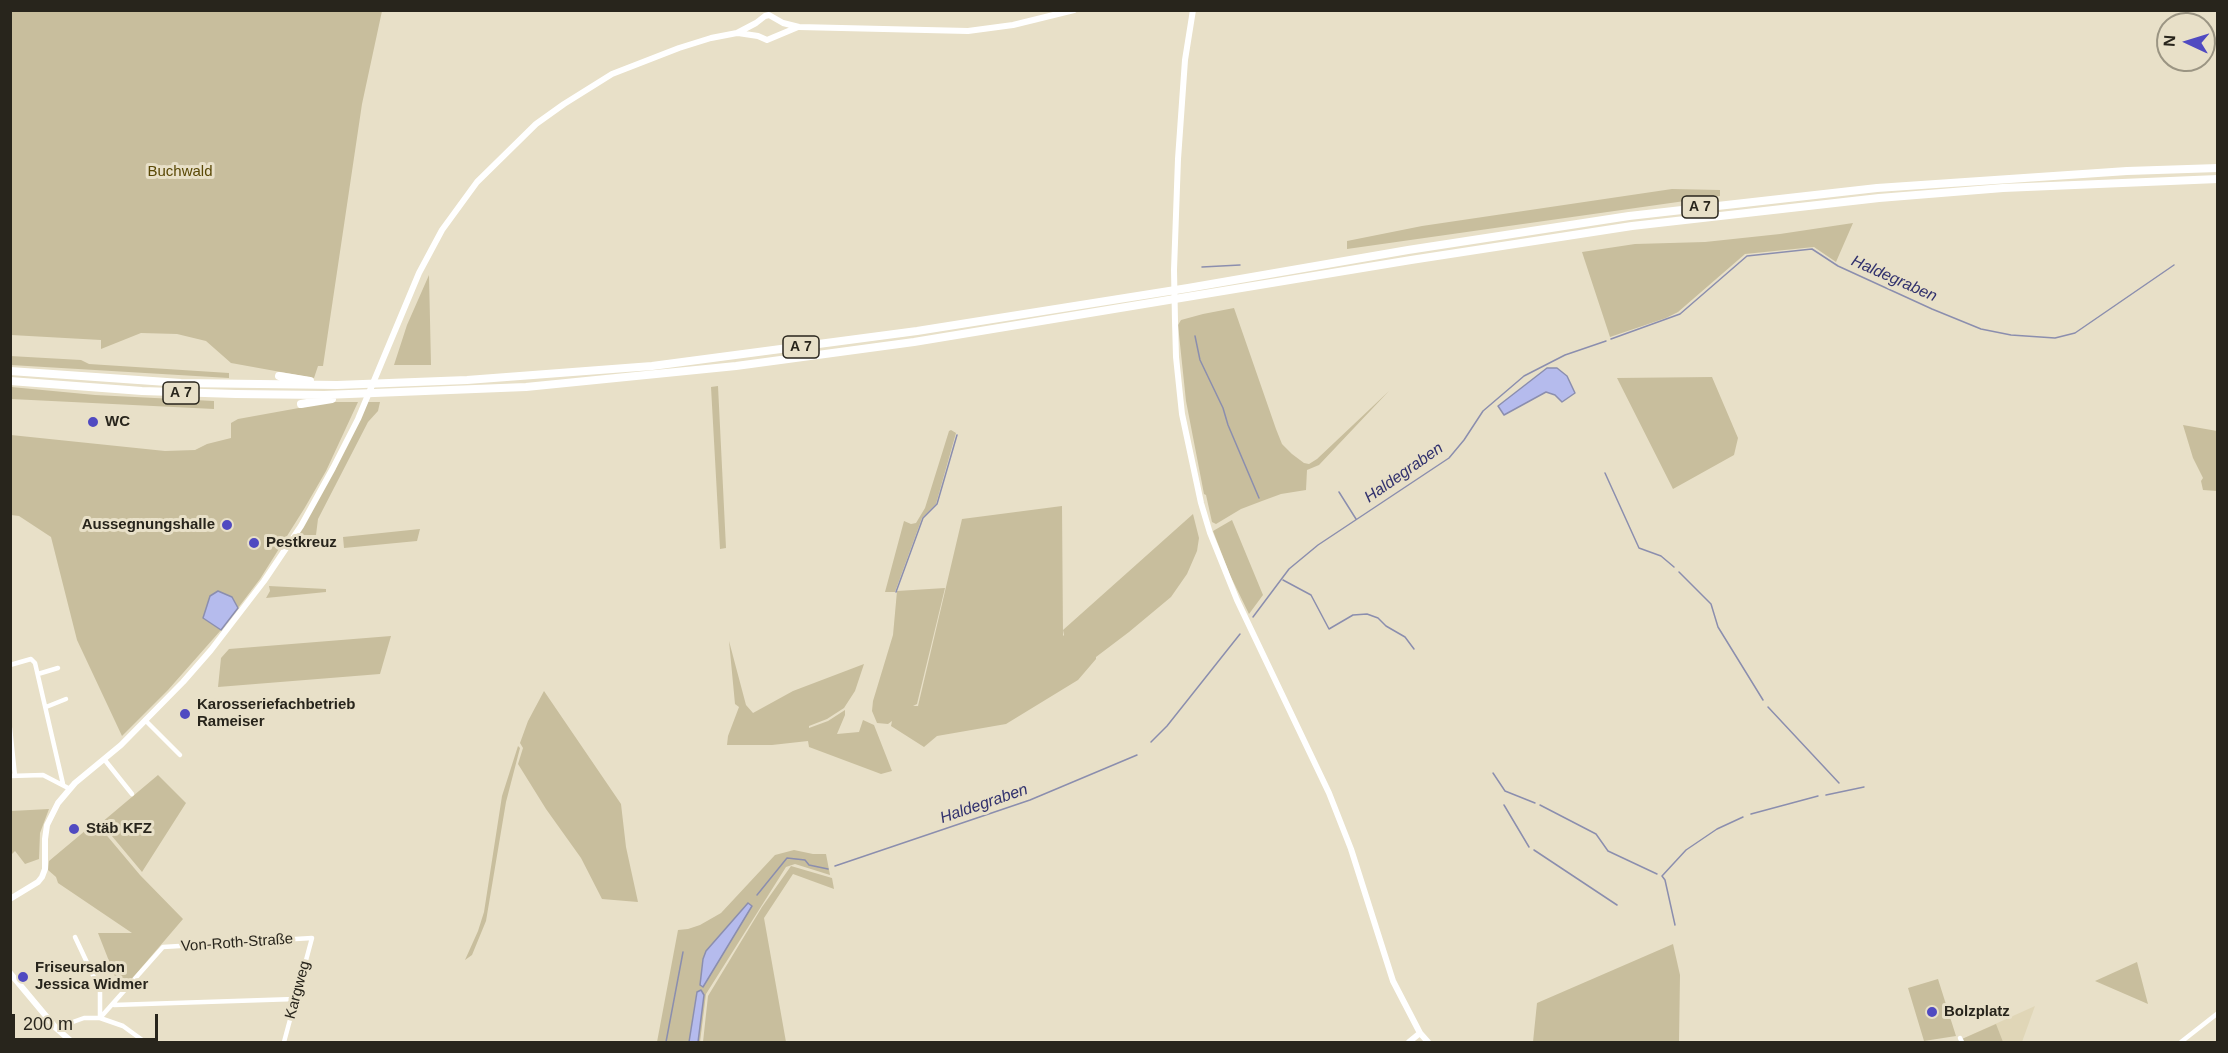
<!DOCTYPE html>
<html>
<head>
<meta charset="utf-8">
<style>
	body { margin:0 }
	#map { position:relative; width:2228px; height:1053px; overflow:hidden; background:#e8e0c8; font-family:Helvetica,sans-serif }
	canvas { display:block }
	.frame { position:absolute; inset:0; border:12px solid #28251c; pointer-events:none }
	.north { position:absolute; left:2156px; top:12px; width:60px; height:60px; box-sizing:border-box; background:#e8e0c8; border:2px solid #9b9583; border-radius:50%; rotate:274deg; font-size:16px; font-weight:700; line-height:24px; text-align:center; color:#28251c }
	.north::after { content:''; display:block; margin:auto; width:21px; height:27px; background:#504ac1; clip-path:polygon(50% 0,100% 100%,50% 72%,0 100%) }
	.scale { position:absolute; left:12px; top:1014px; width:146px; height:27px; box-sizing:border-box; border:3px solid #28251c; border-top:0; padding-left:8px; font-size:18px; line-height:21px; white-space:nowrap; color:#28251c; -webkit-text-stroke:4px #e8e0c8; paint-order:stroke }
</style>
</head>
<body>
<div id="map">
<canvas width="2228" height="1053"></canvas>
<div class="frame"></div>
<div class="north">N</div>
<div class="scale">200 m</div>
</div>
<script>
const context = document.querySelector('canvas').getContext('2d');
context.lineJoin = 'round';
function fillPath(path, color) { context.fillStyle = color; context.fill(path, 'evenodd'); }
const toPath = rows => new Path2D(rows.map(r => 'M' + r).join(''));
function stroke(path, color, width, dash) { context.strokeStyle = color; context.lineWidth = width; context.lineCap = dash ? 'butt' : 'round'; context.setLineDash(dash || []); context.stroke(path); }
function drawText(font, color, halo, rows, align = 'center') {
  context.font = font + ' Helvetica,sans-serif'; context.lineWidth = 6; context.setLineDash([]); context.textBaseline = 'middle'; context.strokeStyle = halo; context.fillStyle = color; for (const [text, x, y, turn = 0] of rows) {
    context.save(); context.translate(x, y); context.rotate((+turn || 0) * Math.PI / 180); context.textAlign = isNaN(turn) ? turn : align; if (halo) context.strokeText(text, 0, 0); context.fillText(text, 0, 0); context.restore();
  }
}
const built = toPath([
	[2035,1006,2022,1042,1964,1042,1962,1039]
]);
const green = toPath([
	[10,11,382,11,362,104,323,366,318,366,314,378,231,363,206,341,177,334,141,333,101,349,101,340,11,335],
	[1672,189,1720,190,1720,196,1347,249,1347,241,1422,226],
	[1853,223,1836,262,1814,247,1745,254,1678,312,1666,318,1610,337,1582,252,1635,244,1705,242,1780,234],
	[429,275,431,365,394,365,407,325],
	[1234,308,1276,429,1282,444,1292,454,1304,463,1309,464,1317,459,1389,391,1319,465,1307,470,1306,490,1281,494,1262,501,1241,509,1216,524,1212,522,1206,495,1204,494,1186,401,1178,325,1181,320,1203,314],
	[10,356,81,360,89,364,229,373,229,378,11,365],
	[1712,377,1738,438,1734,455,1673,489,1617,378],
	[718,386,726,548,720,549,711,387],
	[11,387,95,395,214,401,214,409,11,399],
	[332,402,358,402,326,471,304,509,260,579,238,608,232,597,218,591,203,618,221,630,168,690,122,736,77,640,51,537,19,516,11,515,11,435,165,451,195,450,207,444,231,438,231,423,238,419],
	[368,402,380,402,378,411,368,422,318,519,316,535,298,535],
	[2183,425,2217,431,2217,491,2203,490,2201,481,2203,478,2193,458],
	[951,430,956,433,936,504,922,518,895,592,885,592,904,521,911,524,916,523,925,508,949,431],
	[1062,506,1063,636,1064,635,1063,630,1193,514,1199,538,1197,551,1187,574,1171,597,1129,632,1096,657,1096,659,1078,680,1006,724,937,736,924,747,891,726,892,721,888,724,877,723,872,711,873,701,893,635,897,591,945,588,917,704,913,706,918,706,962,519],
	[1232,520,1263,595,1249,614,1230,575,1213,531],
	[420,529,417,541,344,548,343,537],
	[269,586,326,589,326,592,266,598,270,591],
	[391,636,380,674,218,687,221,658,229,649],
	[729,641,746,705,753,713,793,691,864,664,855,691,844,708,827,719,809,726,809,728,828,721,845,710,845,715,837,734,859,732,863,720,874,725,892,771,881,774,809,747,808,741,772,745,727,745,728,736,739,707,735,704],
	[544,691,621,804,626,847,638,902,602,899,581,858,546,809,518,764,523,748,520,743,528,721],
	[518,746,520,748,506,802,486,921,472,955,465,960,478,931,484,912,502,796],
	[158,775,186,803,142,872,101,823],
	[49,809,40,833,39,859,25,864,15,851,11,855,11,811],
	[98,825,140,875,183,919,124,988,118,984,98,933,132,933,58,883,56,877,48,870,49,861,86,830,89,833],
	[794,850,813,854,826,854,830,875,795,864,786,867,706,994,700,1042,698,1042,704,995,697,992,689,1042,657,1042,678,930,688,929,700,925,721,913,775,855],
	[791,866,832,878,834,889,793,874,764,918,786,1042,703,1042,708,996,762,907],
	[1673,944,1680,975,1679,1042,1533,1042,1537,1003],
	[2137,962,2148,1004,2095,981],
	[1938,979,1956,1036,1924,1041,1908,988],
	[1996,1024,2003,1042,1964,1042,1962,1039]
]);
const water = toPath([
	[1547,368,1557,368,1567,376,1575,393,1562,402,1555,395,1546,392,1504,415,1498,406,1547,368],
	[218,591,232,597,238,608,221,630,203,618,210,596,218,591],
	[748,903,752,906,703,987,700,985,703,959,706,951,748,903],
	[701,990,704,995,698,1042,689,1042,697,992,701,990]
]);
const stream = toPath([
	[1202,267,1240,265],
	[1195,336,1200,360,1223,408,1228,425,1259,498],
	[1611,339,1680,314,1747,256,1812,249,1838,266,1932,309,1981,329,2011,335,2055,338,2075,333,2174,265],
	[1605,473,1639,548,1661,556,1674,567],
	[1339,492,1356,519],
	[1679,572,1711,604,1718,627,1763,700],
	[1283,580,1311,595,1329,629,1353,615,1367,614,1378,618,1386,626,1405,637,1414,649],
	[896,592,923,518,937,504,957,435],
	[1253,617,1289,569,1318,545,1449,458,1464,440,1483,411,1524,376,1565,355,1606,341],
	[1768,707,1839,783],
	[1151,742,1167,726,1240,634],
	[1493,773,1505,791,1535,803],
	[1826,795,1864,787],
	[1504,805,1529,847],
	[1540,805,1596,834,1608,851,1657,874],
	[1751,814,1818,796],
	[1534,850,1617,905],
	[835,866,1030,800,1137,755],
	[757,895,787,858,805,860,809,865,828,869],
	[1675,925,1665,880,1662,876,1686,850,1717,829,1743,817],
	[666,1042,683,952]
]);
const street = toPath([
	[10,665,31,659,35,663,63,784],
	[38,674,58,668],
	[46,707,66,699],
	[145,720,180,755],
	[10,728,15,776],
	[104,759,132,794],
	[10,776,43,775,70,789],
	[75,937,100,990,100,1018,123,1026,145,1042],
	[114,1005,295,999],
	[56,1028,84,1018,100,1018,163,947,312,938,284,1042],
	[1960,1038,1962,1042],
	[2181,1042,2218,1013]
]);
const secondary = toPath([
	[1193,10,1185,60,1178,159,1174,270,1175,321,1176,357,1182,414,1201,503,1210,533,1237,600,1329,793,1351,849,1393,981,1420,1033,1428,1042],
	[738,33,758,36,767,40,798,27],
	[10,899,38,882,42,877,45,869,45,839,47,825,58,803,75,783,121,745,183,682,211,650,264,581,301,526,333,468,358,419,419,273,442,230,477,182,536,124,564,104,612,74,679,48,711,38,737,33,756,23,765,16,769,15,783,23,799,27,968,31,1013,25,1074,10],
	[10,973,56,1028,72,1042],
	[1409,1042,1420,1033]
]);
const highway = toPath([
	[10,371,181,383,337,385,467,380,652,366,917,331,1188,288,1408,250,1629,216,1877,188,2127,171,2218,168],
	[279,376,310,381],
	[10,381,142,391,236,394,324,395,526,387,736,366,914,342,1411,260,1632,226,1879,198,2003,188,2218,179],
	[301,404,332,399]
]);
const markers = [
	[93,422,6,"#504ac1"],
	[227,525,6,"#504ac1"],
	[254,543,6,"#504ac1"],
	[185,714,6,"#504ac1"],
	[74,829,6,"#504ac1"],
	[23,977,6,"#504ac1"],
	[1932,1012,6,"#504ac1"]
];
const shields = [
	[1700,207,36],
	[801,347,36],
	[181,393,36]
];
const shieldNames = [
	["A 7",1700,207],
	["A 7",801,347],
	["A 7",181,393]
];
const parkNames = [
	["Buchwald",180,172]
];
const poiNames = [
	["WC",105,422],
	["Aussegnungshalle",215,525,"right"],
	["Pestkreuz",266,543],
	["Karosseriefachbetrieb",197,705],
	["Rameiser",197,722],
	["Stäb KFZ",86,829],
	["Friseursalon",35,968],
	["Jessica Widmer",35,985],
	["Bolzplatz",1944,1012]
];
const streetNames = [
	["Von-Roth-Straße",237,943,-4],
	["Kargweg",298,990,-75]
];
const waterNames = [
	["Haldegraben",1894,279,24],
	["Haldegraben",1404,473,-35],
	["Haldegraben",984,804,-19]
];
fillPath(built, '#e0d6b7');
fillPath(green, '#c8be9d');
fillPath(water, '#b5bbed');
stroke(water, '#8b8eae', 1.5);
stroke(stream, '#8b8eae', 1.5);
stroke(street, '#fff', 4.5);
stroke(secondary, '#fff', 6);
stroke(highway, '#fff', 8);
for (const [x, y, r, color] of markers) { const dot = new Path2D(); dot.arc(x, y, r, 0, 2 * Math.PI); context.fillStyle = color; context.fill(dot); stroke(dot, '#e8e0c8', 2); }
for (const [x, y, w] of shields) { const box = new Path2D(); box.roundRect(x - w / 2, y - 11, w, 22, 4.5); context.fillStyle = '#e8e0c8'; context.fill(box); stroke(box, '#28251c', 1.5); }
drawText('bold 14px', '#28251c', null, shieldNames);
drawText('15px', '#5a4906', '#e8e0c8', parkNames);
drawText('bold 15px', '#28251c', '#e8e0c8', poiNames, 'left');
drawText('15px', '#28251c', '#e8e0c8', streetNames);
drawText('italic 16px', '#31316d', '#e8e0c8', waterNames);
</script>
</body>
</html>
